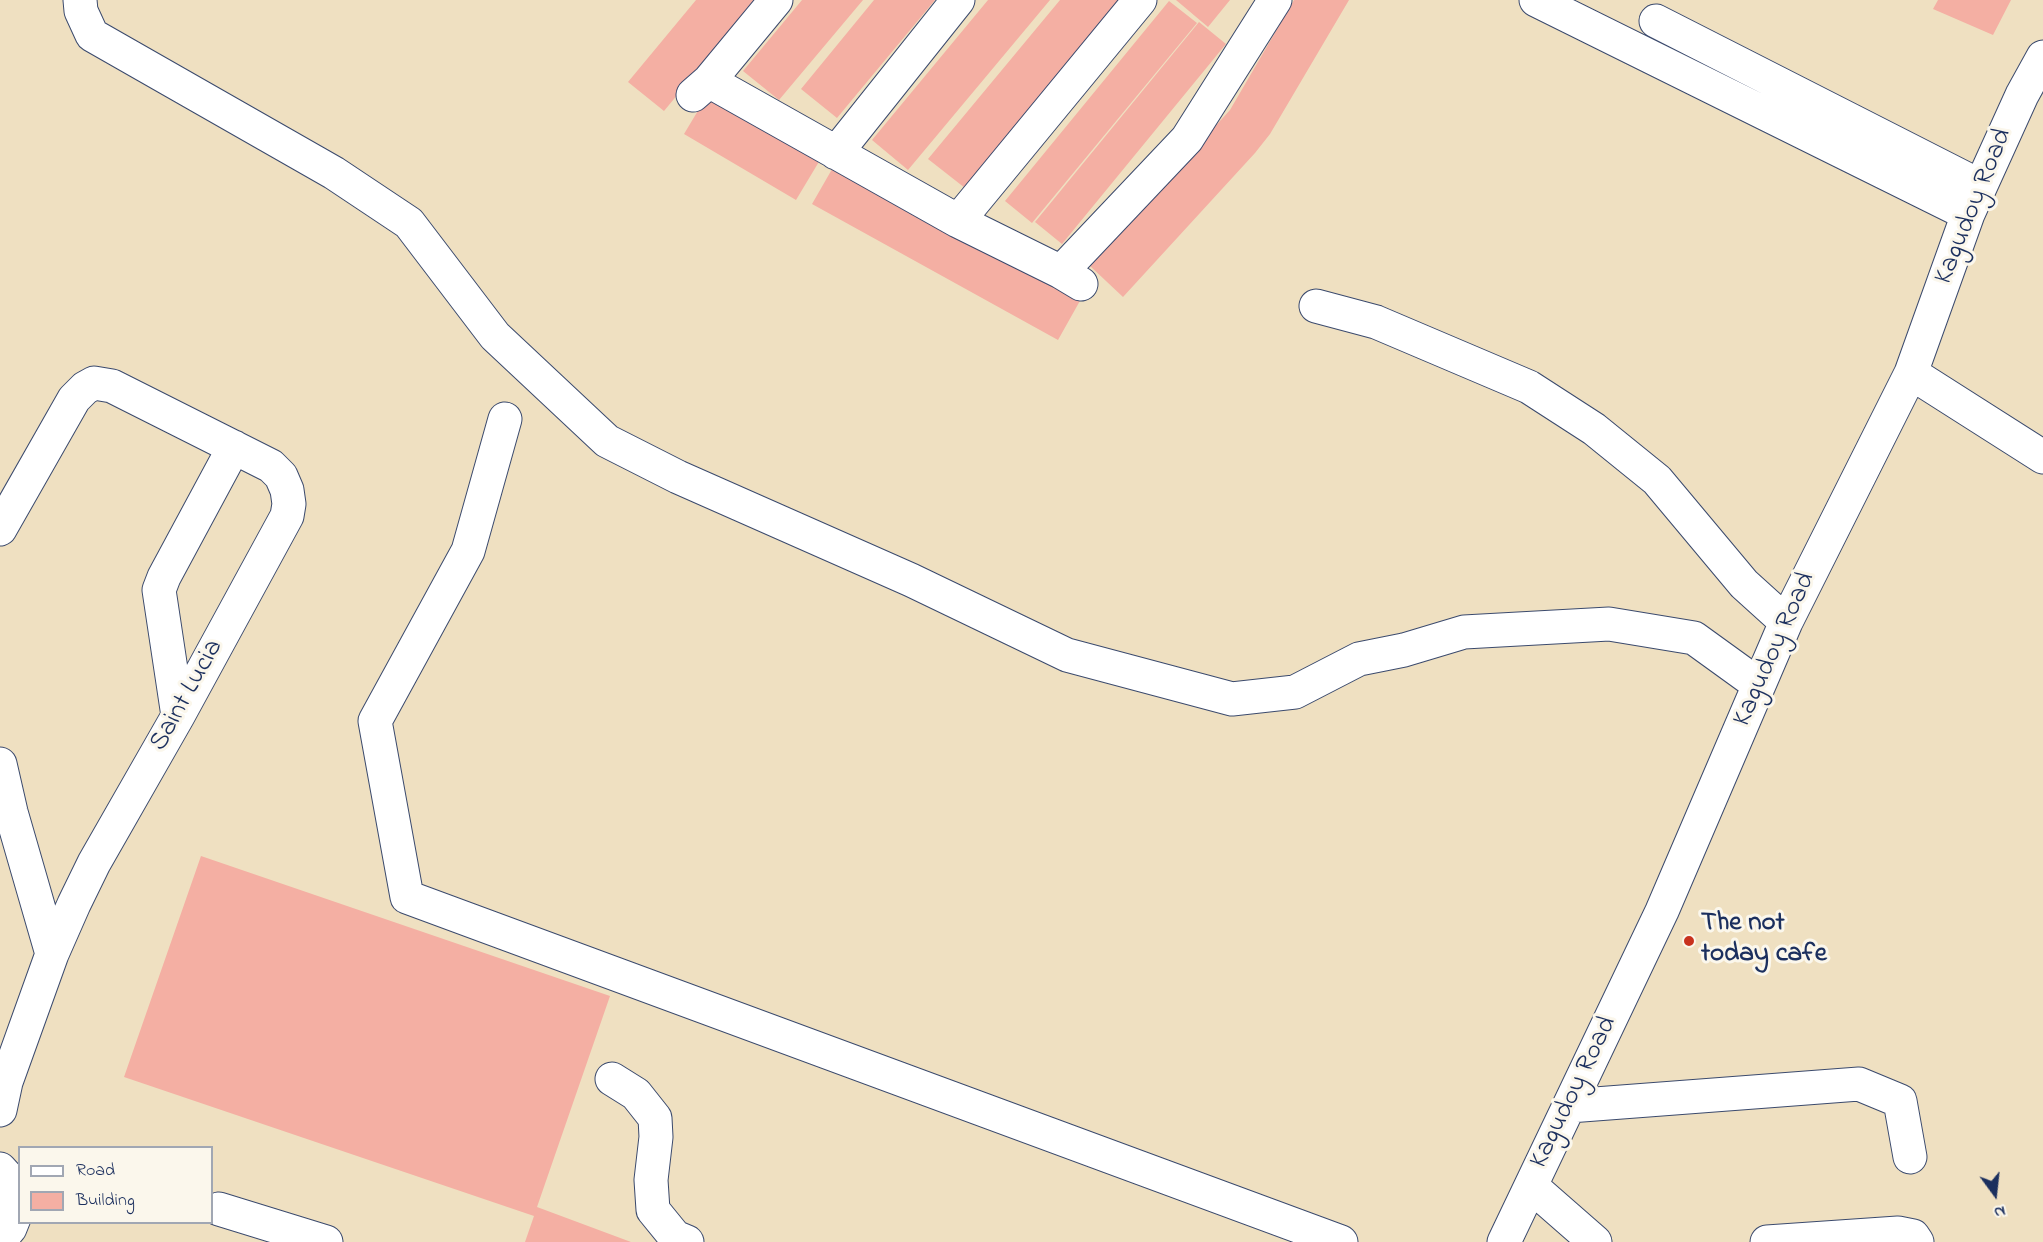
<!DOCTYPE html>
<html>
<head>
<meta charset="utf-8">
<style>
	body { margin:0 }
	#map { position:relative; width:2043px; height:1242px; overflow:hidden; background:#efe0c1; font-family:"Indie Flower",sans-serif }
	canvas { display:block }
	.legend { position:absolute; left:18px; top:1146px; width:195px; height:78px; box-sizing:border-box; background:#fbf7ec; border:2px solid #a1a7b3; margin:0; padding:8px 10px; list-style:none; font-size:18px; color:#1b2f5e }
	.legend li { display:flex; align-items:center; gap:12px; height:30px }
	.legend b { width:30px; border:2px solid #a1a7b3 }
	.north { position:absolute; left:1965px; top:1164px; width:60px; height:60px; -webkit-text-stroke:4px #fbf7ec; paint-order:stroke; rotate:165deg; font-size:16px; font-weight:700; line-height:24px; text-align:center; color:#1b2f5e }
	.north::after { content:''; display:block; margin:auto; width:21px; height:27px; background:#1b2f5e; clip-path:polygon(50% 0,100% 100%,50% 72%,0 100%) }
</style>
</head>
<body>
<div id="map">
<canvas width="2043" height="1242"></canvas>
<ul class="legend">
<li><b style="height:8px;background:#fff"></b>Road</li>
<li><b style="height:16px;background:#f4afa3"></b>Building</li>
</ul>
<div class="north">N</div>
</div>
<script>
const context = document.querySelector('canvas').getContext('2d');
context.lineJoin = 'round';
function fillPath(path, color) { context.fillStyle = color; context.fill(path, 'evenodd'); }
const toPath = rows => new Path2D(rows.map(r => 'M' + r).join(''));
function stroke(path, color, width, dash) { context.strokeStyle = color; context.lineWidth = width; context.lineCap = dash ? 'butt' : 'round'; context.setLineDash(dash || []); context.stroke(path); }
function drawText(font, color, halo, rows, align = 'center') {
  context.font = font + ' "Indie Flower",sans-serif'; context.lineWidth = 6; context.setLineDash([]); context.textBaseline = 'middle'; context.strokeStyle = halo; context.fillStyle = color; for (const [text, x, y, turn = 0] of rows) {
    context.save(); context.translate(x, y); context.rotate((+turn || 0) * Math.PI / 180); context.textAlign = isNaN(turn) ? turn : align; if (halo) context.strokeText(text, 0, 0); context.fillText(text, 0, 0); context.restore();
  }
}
const building = toPath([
	[696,0,756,0,664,111,628,82],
	[802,0,863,0,779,100,743,71],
	[874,0,935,0,837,118,801,89],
	[988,0,1050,0,908,170,872,140],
	[1060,0,1121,0,965,188,928,159],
	[1176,0,1230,0,1208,27],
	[1294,0,1349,0,1270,134,1255,153,1123,297,1089,265,1230,110],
	[1938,0,2011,0,1993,35,1933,9],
	[1169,1,1197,23,1032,223,1005,201],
	[1199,22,1226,44,1062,244,1035,222],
	[708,94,820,160,796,200,684,134],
	[835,164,1081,299,1058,340,812,204],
	[201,856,610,996,537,1207,631,1242,525,1242,534,1216,124,1077]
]);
const minor = toPath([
	[80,0,81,11,92,35,334,173,409,223,495,336,607,441,678,477,911,580,1067,655,1232,699,1295,692,1359,659,1404,650,1464,632,1609,624,1694,638,1759,685],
	[1536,0,1968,214],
	[1656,21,1980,186],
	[709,81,958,221,1061,272,1081,284],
	[693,95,709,81,776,0],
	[836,153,958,0],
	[958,221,1140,0],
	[1061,272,1187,139,1275,0],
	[1316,306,1376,322,1529,387,1594,429,1657,480,1744,584,1786,622],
	[1911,373,2043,457],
	[505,419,468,551,375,721,407,897,1341,1242],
	[0,529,74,399,85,388,94,383,112,386,271,466,281,476,287,490,289,504,287,516,178,716,94,863,74,904,52,954,6,1082,0,1110],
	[178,716,159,590,164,577,234,447],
	[0,764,11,812,52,954],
	[612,1079,636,1094,655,1118,656,1137,651,1180,653,1210,675,1237,687,1242],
	[1569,1106,1859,1084,1900,1101,1910,1157],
	[0,1169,10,1180,16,1199,14,1218,10,1228,0,1240],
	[1531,1186,1595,1242],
	[219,1209,326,1242],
	[1504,1242,1662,911,1786,622,1911,373,1968,214,2022,95,2043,57],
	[1767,1242,1898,1233,1913,1236,1917,1242]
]);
const markers = [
	[1689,941,6,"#c8321e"]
];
const streetNames = [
	["Kagudoy Road",1975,207,-68],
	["Kagudoy Road",1776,650,-66],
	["Saint Lucia",188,696,-61],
	["Kagudoy Road",1575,1093,-64]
];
const poiNames = [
	["The not",1701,925],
	["today cafe",1701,956]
];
fillPath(building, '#f4afa3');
stroke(minor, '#3b4a6d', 35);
stroke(minor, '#fff', 33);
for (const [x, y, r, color] of markers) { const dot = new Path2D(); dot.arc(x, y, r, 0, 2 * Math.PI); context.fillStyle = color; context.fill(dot); stroke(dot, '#fbf7ec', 2); }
drawText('27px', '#1b2f5e', '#fbf7ec', streetNames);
drawText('bold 27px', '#1b2f5e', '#fbf7ec', poiNames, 'left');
</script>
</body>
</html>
